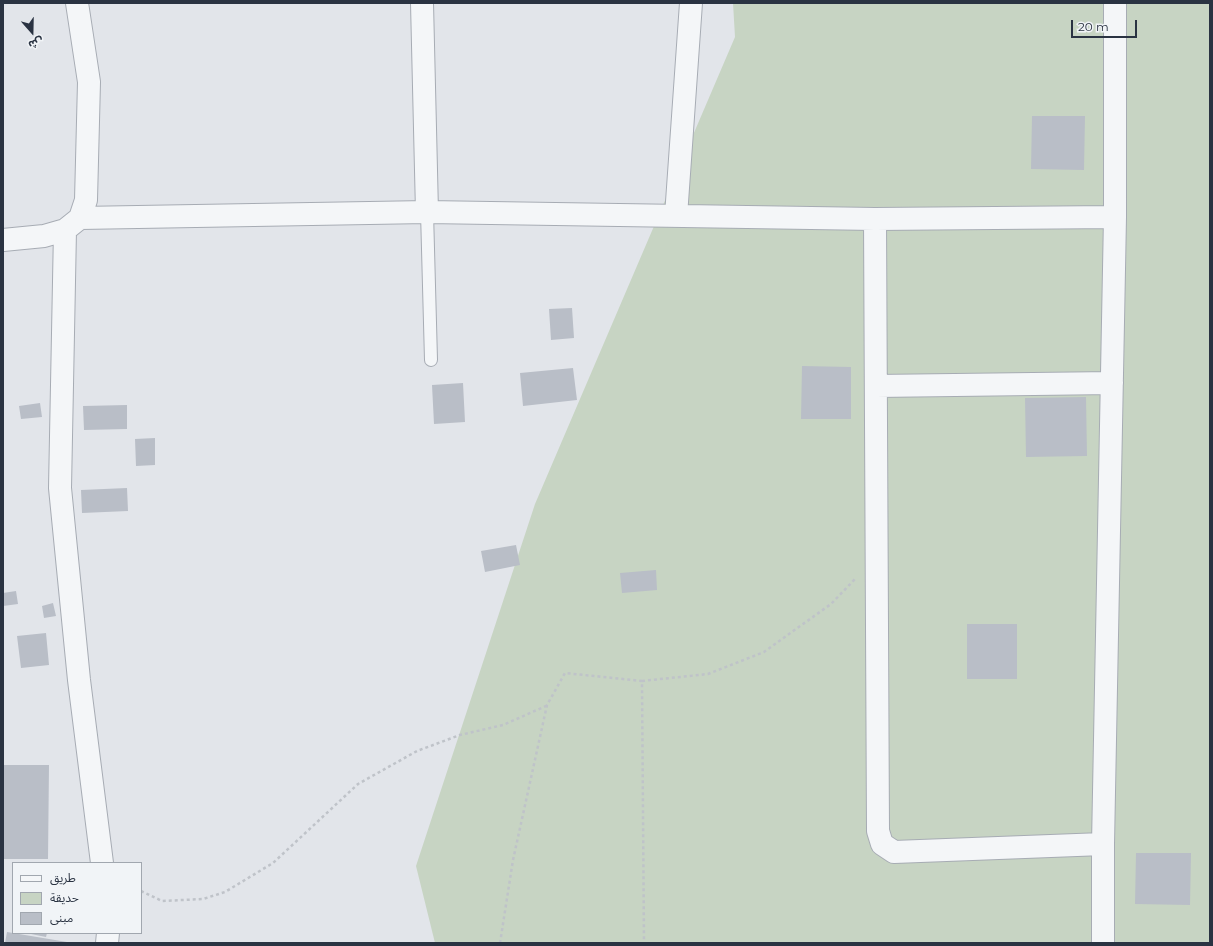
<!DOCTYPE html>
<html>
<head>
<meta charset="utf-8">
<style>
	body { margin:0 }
	#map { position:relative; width:1213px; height:946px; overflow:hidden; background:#e2e5ea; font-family:Montserrat,"Noto Sans Arabic",sans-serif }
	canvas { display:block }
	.frame { position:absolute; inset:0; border:4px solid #2a3342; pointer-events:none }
	.legend { position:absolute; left:12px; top:862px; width:130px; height:72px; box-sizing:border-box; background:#f1f4f7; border:1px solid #a1a7af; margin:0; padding:5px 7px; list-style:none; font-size:12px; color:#2a3342 }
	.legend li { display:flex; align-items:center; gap:8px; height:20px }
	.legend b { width:20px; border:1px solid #a1a7af }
	.north { position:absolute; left:12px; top:12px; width:40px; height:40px; -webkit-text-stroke:3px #f1f4f7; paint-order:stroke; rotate:160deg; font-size:11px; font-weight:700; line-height:16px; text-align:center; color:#2a3342 }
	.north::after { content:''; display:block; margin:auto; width:14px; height:18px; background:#2a3342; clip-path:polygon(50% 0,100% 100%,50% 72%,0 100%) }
	.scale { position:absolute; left:1071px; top:20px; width:66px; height:18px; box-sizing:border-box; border:2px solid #2a3342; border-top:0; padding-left:5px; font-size:12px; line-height:14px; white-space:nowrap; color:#2a3342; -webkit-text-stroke:3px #f1f4f7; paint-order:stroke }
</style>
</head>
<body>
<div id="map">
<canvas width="1213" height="946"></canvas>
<div class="frame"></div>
<ul class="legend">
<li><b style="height:5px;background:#f4f6f8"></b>طريق</li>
<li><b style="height:11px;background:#c7d4c3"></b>حديقة</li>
<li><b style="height:11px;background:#b9bec7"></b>مبنى</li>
</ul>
<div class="north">ش</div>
<div class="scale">20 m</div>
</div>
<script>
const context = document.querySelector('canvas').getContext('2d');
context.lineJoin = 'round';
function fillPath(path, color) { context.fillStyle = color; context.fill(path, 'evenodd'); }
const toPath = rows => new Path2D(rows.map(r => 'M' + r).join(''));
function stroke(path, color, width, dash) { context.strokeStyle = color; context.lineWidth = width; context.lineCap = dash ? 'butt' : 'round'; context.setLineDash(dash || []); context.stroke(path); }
const green = toPath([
	[733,3,1210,3,1210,943,435,943,416,866,535,504,735,37]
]);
const building = toPath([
	[1032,116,1085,116,1084,170,1031,169],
	[572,308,574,338,551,340,549,309],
	[802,366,851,367,851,419,801,419],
	[573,368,577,400,523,406,520,373],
	[463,383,465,422,434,424,432,385],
	[1086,397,1087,456,1026,457,1025,398],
	[40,403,42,417,21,419,19,406],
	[127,405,127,429,84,430,83,406],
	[155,438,155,465,136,466,135,439],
	[127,488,128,511,82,513,81,490],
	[516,545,520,565,485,572,481,551],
	[656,570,657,590,622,593,620,573],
	[16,591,18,604,3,606,3,593],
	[53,603,56,616,44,618,42,606],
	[967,624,1017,624,1017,679,967,679],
	[46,633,49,665,21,668,17,636],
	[3,765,49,765,48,859,3,859],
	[1136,853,1191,853,1190,905,1135,904],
	[7,932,67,942,66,943,5,943],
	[26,933,47,933,46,937]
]);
const path = toPath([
	[642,681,708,674,764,652,831,604,855,579],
	[141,891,162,901,203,899,225,892,273,863,358,784,417,751,460,735,503,725,546,706],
	[500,943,513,860,547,705,565,673,642,681,644,943]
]);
const service = toPath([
	[427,212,431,360]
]);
const minor = toPath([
	[422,3,427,212],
	[676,216,691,3],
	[80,218,427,212,875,219,1115,217],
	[875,219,878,831,882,844,894,852,1103,844],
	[65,230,60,488,79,680,102,863],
	[3,240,44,236,65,230,80,218,86,200,89,82,77,3],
	[876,386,1112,383],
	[107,943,108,933],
	[1103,943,1103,844,1115,217,1115,3]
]);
fillPath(green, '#c7d4c3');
fillPath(building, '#b9bec7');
stroke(service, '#a7acb4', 14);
stroke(minor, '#a7acb4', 24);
stroke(path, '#bfc3c9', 2.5, [3, 3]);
stroke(service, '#f4f6f8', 12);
stroke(minor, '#f4f6f8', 22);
</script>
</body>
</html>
